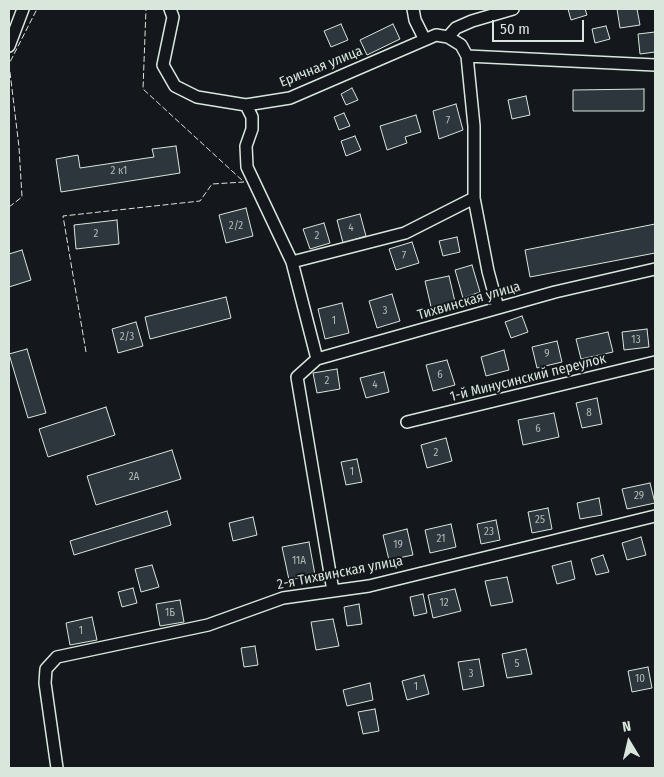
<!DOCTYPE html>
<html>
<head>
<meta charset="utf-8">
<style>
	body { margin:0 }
	#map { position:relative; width:664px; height:777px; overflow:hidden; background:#14181c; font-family:"Fira Sans Condensed",sans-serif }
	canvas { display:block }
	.frame { position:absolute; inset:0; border:10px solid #d8e6dc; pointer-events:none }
	.north { position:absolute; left:604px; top:717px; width:50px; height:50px; -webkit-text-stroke:4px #14181c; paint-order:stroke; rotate:351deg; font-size:14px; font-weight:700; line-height:20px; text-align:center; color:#d8e6dc }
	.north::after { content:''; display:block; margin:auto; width:18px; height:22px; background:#d8e6dc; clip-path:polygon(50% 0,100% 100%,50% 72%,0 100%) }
	.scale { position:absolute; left:492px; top:20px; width:92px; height:22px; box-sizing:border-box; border:2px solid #d8e6dc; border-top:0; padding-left:6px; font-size:15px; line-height:18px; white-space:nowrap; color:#d8e6dc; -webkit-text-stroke:4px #14181c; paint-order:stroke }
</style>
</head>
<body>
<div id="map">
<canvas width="664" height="777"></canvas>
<div class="frame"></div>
<div class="north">N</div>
<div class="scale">50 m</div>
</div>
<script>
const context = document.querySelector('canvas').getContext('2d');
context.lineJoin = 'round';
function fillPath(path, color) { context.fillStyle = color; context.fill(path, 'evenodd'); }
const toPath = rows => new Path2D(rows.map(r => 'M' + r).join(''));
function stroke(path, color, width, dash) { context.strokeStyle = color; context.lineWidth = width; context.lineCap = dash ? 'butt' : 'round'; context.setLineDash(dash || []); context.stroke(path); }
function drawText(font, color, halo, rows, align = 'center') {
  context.font = font + ' "Fira Sans Condensed",sans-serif'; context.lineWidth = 4; context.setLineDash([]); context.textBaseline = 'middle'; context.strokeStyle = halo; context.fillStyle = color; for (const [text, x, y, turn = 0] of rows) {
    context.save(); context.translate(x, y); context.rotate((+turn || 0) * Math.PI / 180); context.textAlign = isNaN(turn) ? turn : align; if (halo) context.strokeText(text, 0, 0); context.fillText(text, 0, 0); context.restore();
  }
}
const building = toPath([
	[568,9,585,9,587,15,571,20,568,9],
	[617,9,637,9,640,25,620,28,617,9],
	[341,24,348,40,331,47,324,31,341,24],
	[393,24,400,39,367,55,360,40,393,24],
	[606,26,610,39,595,43,592,29,606,26],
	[655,32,655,52,640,54,638,34,655,32],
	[352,88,358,100,346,105,341,94,352,88],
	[644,89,644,111,573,111,573,90,644,89],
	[526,96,530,115,512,119,508,100,526,96],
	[456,104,463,130,439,139,433,111,456,104],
	[344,113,350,126,339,130,334,117,344,113],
	[416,115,421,132,405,137,407,143,387,150,380,126,416,115],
	[355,136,361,150,346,156,341,141,355,136],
	[176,146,180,173,61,192,56,159,78,155,80,168,154,157,152,149,176,146],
	[246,208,253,236,226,243,219,215,246,208],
	[360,214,366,236,343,243,337,220,360,214],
	[117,220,119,244,76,249,74,225,117,220],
	[324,223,330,243,310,249,303,229,324,223],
	[655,224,655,253,530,277,525,250,655,224],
	[457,237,460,252,443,256,439,241,457,237],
	[412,242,419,263,396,270,389,249,412,242],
	[22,250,31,280,9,287,9,254,22,250],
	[472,265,480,292,463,298,455,270,472,265],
	[449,276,456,306,432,311,425,281,449,276],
	[392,294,400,321,377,328,369,301,392,294],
	[226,297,231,318,150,339,145,317,226,297],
	[342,303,349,333,325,339,318,309,342,303],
	[522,316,528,332,511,338,505,322,522,316],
	[136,322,143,346,118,353,112,329,136,322],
	[647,329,649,347,624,350,622,332,647,329],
	[608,332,613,352,581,359,576,339,608,332],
	[557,341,562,362,537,368,532,347,557,341],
	[27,349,46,413,28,418,9,354,27,349],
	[504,350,509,370,486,376,481,357,504,350],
	[447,360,455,385,433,391,426,365,447,360],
	[337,369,340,389,317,393,313,373,337,369],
	[384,372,389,392,366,398,360,378,384,372],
	[597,398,602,424,582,428,576,403,597,398],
	[106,407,115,435,48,457,39,429,106,407],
	[554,413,559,437,523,445,518,420,554,413],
	[446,438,452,461,427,468,421,445,446,438],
	[172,450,181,479,96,505,87,476,172,450],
	[357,459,362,482,346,485,341,462,357,459],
	[650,483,655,503,627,509,622,489,650,483],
	[599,498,602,515,580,519,577,503,599,498],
	[548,508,552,529,532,533,528,512,548,508],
	[167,511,171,525,74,555,70,541,167,511],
	[253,517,257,535,233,541,229,523,253,517],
	[496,520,500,540,481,544,477,524,496,520],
	[451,524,456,547,430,553,425,530,451,524],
	[407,529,413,555,389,560,383,535,407,529],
	[641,537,646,555,627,560,622,543,641,537],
	[309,542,315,575,289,580,282,547,309,542],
	[603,555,609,572,596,575,591,559,603,555],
	[571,561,575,579,557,584,552,566,571,561],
	[152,565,159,587,141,592,135,569,152,565],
	[507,577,513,602,491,606,485,581,507,577],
	[133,588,137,603,122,607,118,592,133,588],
	[455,589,461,611,433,618,428,595,455,589],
	[423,594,427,613,414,616,410,597,423,594],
	[180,600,184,622,160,626,156,604,180,600],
	[359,604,362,624,347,626,344,607,359,604],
	[92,617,97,640,70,645,66,623,92,617],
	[333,619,339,646,316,650,311,622,333,619],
	[255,646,258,665,244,667,241,648,255,646],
	[526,649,532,674,507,678,502,654,526,649],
	[479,659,484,686,463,690,458,662,479,659],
	[648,667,652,688,632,692,628,671,648,667],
	[424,675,429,694,407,700,402,681,424,675],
	[370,683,373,700,347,706,343,690,370,683],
	[375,709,379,731,363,734,358,712,375,709]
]);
const street = toPath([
	[170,9,173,17,163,65,175,86,197,97,246,105,290,98,436,35,448,37,461,45,467,56,655,65],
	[413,9,415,20,424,38],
	[448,37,456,28,472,21,513,9],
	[9,46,23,9],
	[467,56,474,126,474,198,488,271,498,308],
	[246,105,252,117,252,129,246,146,247,167,292,262,317,359],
	[292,262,405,233,474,198],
	[407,422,655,362],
	[333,591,297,377,317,359,555,292,655,269],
	[57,768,45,683,46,669,57,657,208,625,283,598,369,586,655,516]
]);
const fence = toPath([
	[9,207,22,197,19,147,9,64,37,9],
	[86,352,63,216,200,201,212,184,244,182,143,89,146,9]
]);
const numberNames = [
	["7",448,121],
	["2 к1",119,171],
	["2/2",236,226],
	["4",351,228],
	["2",96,234],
	["2",317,236],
	["7",404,256],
	["3",385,311],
	["1",334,321],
	["2/3",127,337],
	["13",636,340],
	["9",547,354],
	["6",440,375],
	["2",327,381],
	["4",375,385],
	["8",589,413],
	["6",538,429],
	["2",436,453],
	["1",352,472],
	["2А",134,477],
	["29",639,496],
	["25",540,520],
	["23",489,532],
	["21",441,539],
	["19",398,545],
	["11А",299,561],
	["12",444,603],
	["1Б",170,613],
	["1",81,631],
	["5",517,664],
	["3",471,674],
	["10",640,679],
	["1",416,687]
];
const streetNames = [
	["Еричная улица",321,67,-22],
	["Тихвинская улица",469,301,-16],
	["1-й Минусинский переулок",528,378,-14],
	["2-я Тихвинская улица",340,573,-11]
];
fillPath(building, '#2c363c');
stroke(building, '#d8e6dc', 1);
stroke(street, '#d8e6dc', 14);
stroke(street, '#14181c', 11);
stroke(fence, '#d8e6dc', 1, [6, 2.5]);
drawText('11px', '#adbab4', null, numberNames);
drawText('14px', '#d8e6dc', '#14181c', streetNames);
</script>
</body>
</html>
